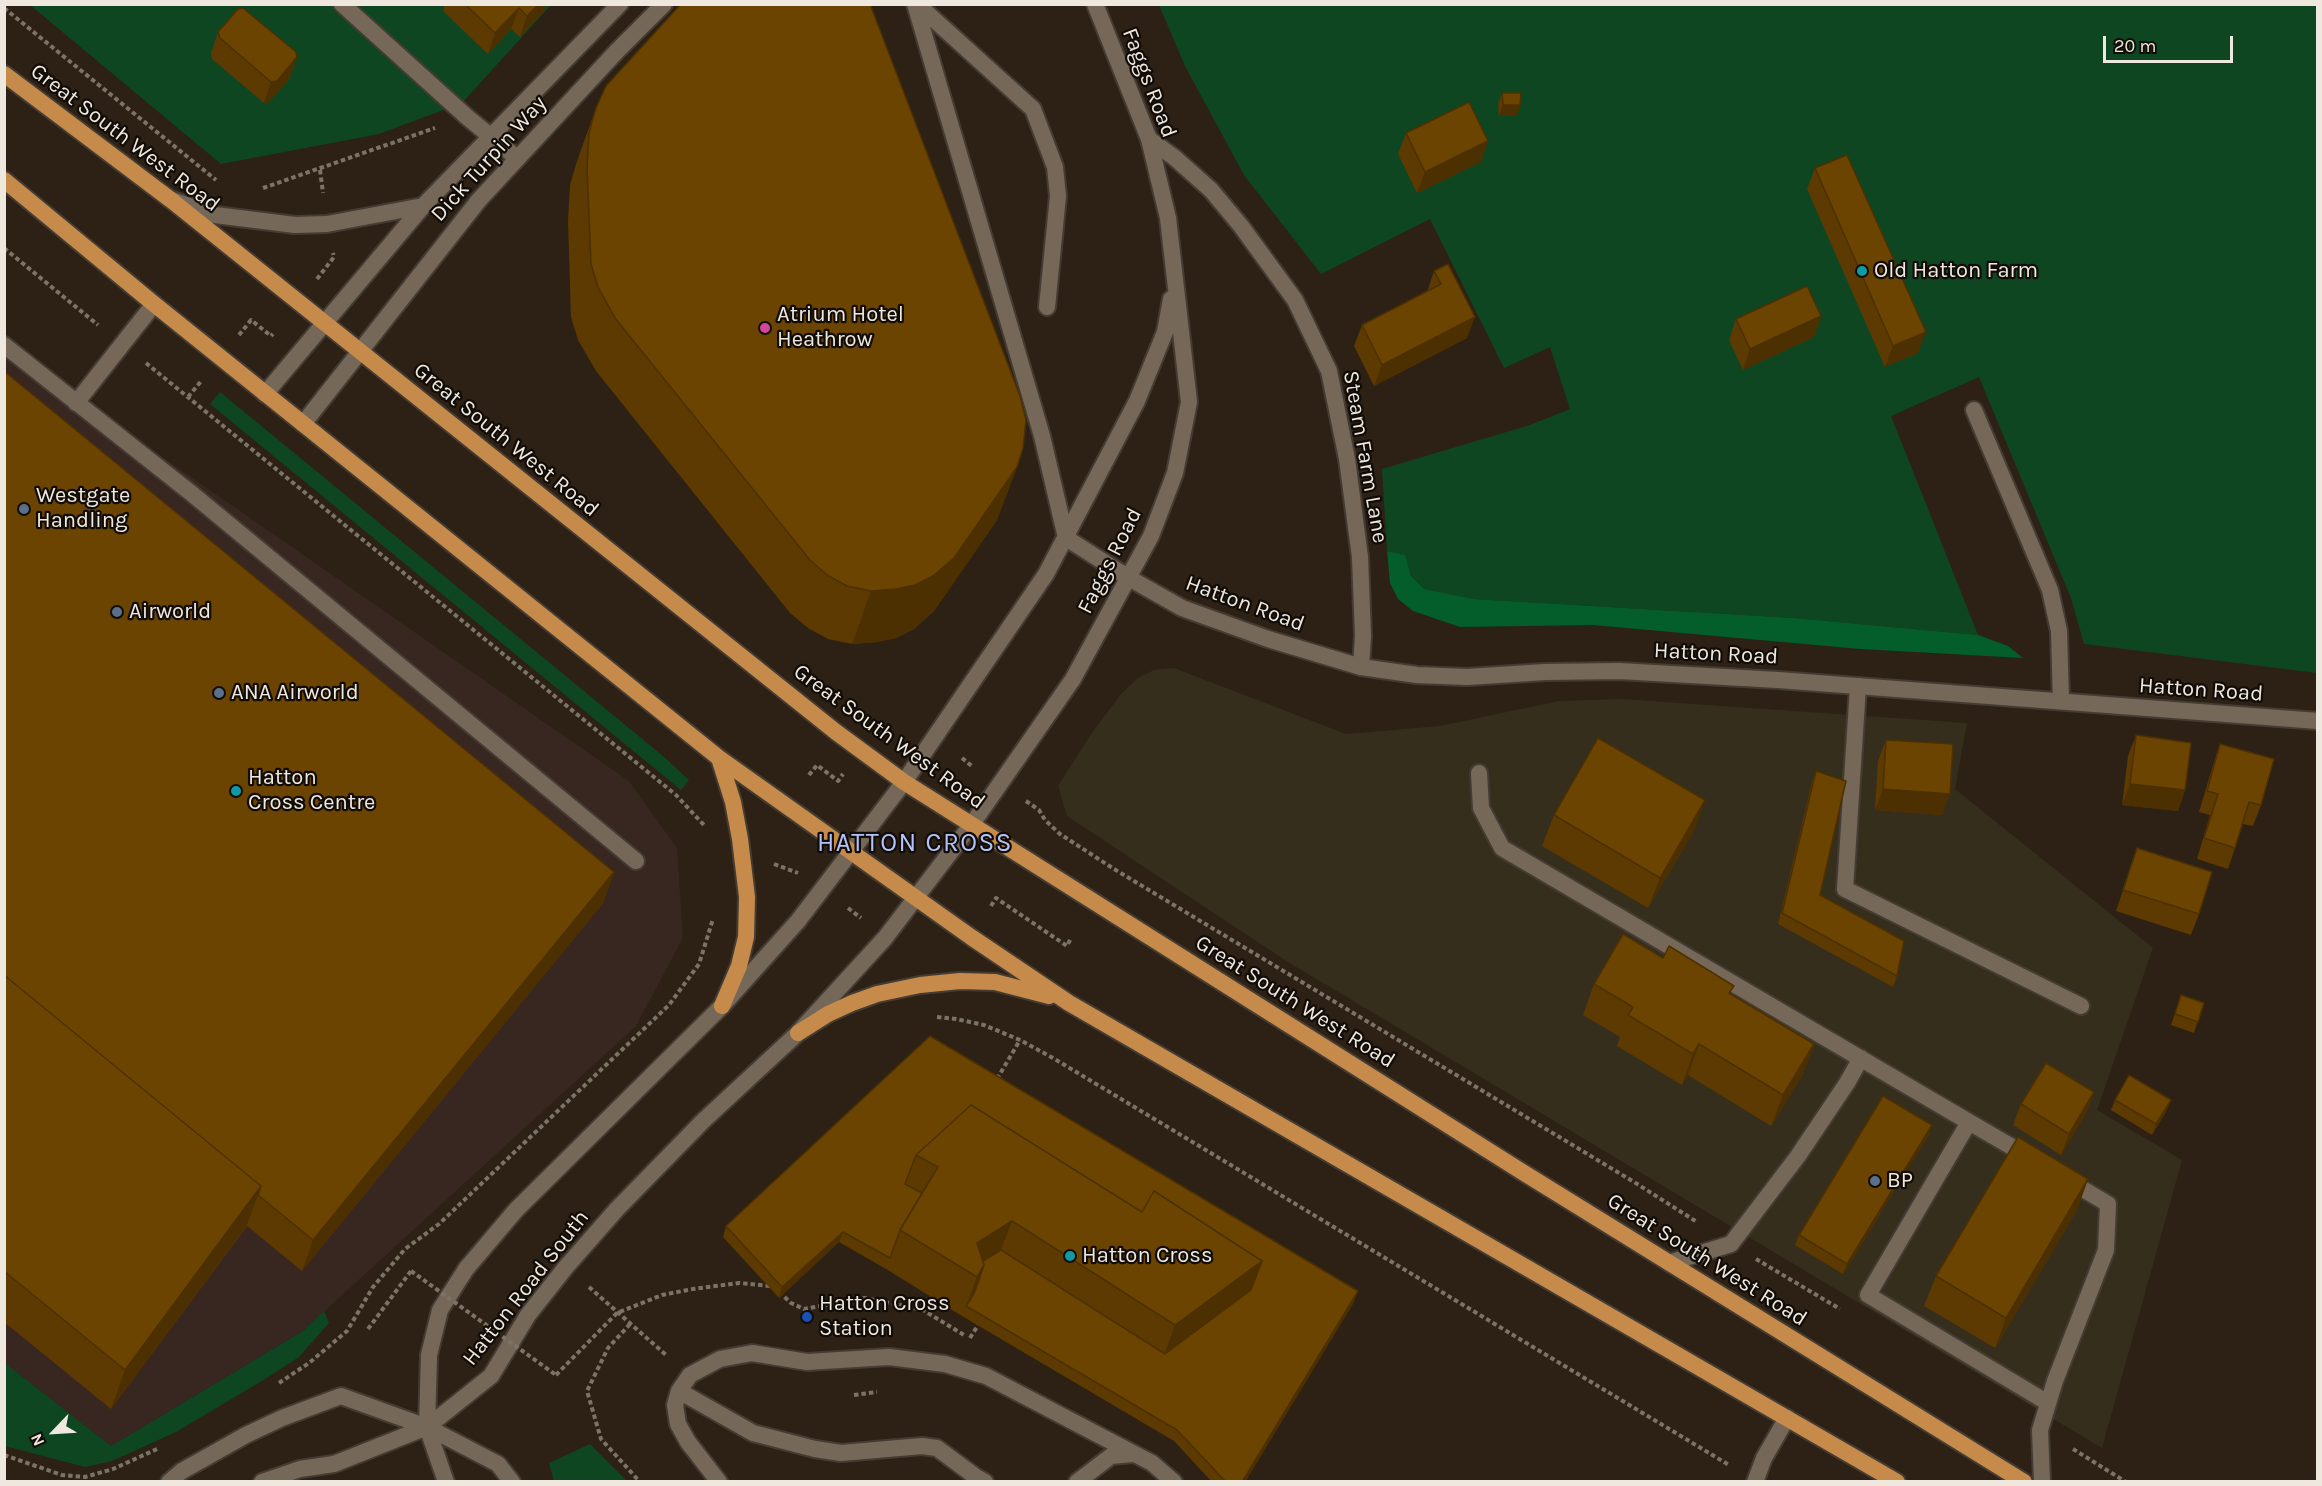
<!DOCTYPE html>
<html>
<head>
<meta charset="utf-8">
<style>
	body { margin:0 }
	#map { position:relative; width:2322px; height:1486px; overflow:hidden; background:#2c2114; font-family:Karla,sans-serif }
	canvas { display:block }
	.frame { position:absolute; inset:0; border:6px solid #efe8df; pointer-events:none }
	.north { position:absolute; left:24px; top:1402px; width:60px; height:60px; -webkit-text-stroke:4px #110c07; paint-order:stroke; rotate:245deg; font-size:16px; font-weight:700; line-height:24px; text-align:center; color:#efe8df }
	.north::after { content:''; display:block; margin:auto; width:21px; height:27px; background:#efe8df; clip-path:polygon(50% 0,100% 100%,50% 72%,0 100%) }
	.scale { position:absolute; left:2103px; top:36px; width:130px; height:27px; box-sizing:border-box; border:3px solid #efe8df; border-top:0; padding-left:8px; font-size:18px; line-height:21px; white-space:nowrap; color:#efe8df; -webkit-text-stroke:4px #110c07; paint-order:stroke }
</style>
</head>
<body>
<div id="map">
<canvas width="2322" height="1486"></canvas>
<div class="frame"></div>
<div class="north">N</div>
<div class="scale">20 m</div>
</div>
<script>
const context = document.querySelector('canvas').getContext('2d');
context.lineJoin = 'round';
function fillPath(path, color) { context.fillStyle = color; context.fill(path, 'evenodd'); }
const toPath = rows => new Path2D(rows.map(r => 'M' + r).join(''));
function stroke(path, color, width, dash) { context.strokeStyle = color; context.lineWidth = width; context.lineCap = dash ? 'butt' : 'round'; context.setLineDash(dash || []); context.stroke(path); }
function drawText(font, color, halo, rows, align = 'center') {
  context.font = font + ' Karla,sans-serif'; context.lineWidth = 4.5; context.setLineDash([]); context.textBaseline = 'middle'; context.strokeStyle = halo; context.fillStyle = color; for (const [text, x, y, turn = 0] of rows) {
    context.save(); context.translate(x, y); context.rotate((+turn || 0) * Math.PI / 180); context.textAlign = isNaN(turn) ? turn : align; if (halo) context.strokeText(text, 0, 0); context.fillText(text, 0, 0); context.restore();
  }
}
const commercial = toPath([
	[1174,668,1346,734,1440,726,1559,701,1621,699,1967,723,1955,789,2153,948,2097,1110,2182,1160,2102,1448,1288,962,1067,816,1058,786,1091,734,1121,694,1138,678,1154,670]
]);
const industrial = toPath([
	[4,347,629,781,677,848,683,938,636,1026,303,1331,111,1446,5,1363]
]);
const green = toPath([
	[30,5,551,5,462,103,379,134,221,164],
	[1159,5,2317,5,2317,673,2084,644,2071,598,1979,377,1891,416,1978,635,1794,618,1474,599,1424,589,1411,576,1405,556,1387,551,1382,469,1530,425,1570,409,1550,347,1504,368,1430,219,1321,274,1244,175,1185,66],
	[220,392,663,756,689,780,681,790,210,404],
	[324,1311,329,1323,299,1357,265,1379,176,1432,112,1461,85,1467,5,1446,5,1363,111,1446,303,1331],
	[590,1444,627,1481,554,1481,549,1463]
]);
const forest = toPath([
	[1387,551,1405,555,1411,576,1424,589,1474,599,1794,618,1978,635,2008,646,2023,658,1860,649,1593,625,1460,627,1413,611,1398,599,1390,583]
]);
const path = toPath([
	[4,8,216,180],
	[320,170,323,193],
	[263,188,435,128],
	[4,248,98,325],
	[317,279,334,257,333,253],
	[239,335,251,320,271,336,273,334],
	[146,363,676,795,704,825],
	[188,397,202,380],
	[962,758,973,767],
	[809,775,817,765,838,781,843,774],
	[1026,801,1039,810,1045,820,1060,834,1114,869,1634,1182,1697,1222],
	[774,864,798,873],
	[991,906,996,898,1067,946,1071,938],
	[848,908,861,918],
	[937,1017,956,1019,984,1025,1020,1040,1053,1058,1729,1465],
	[997,1079,1020,1040],
	[1756,1259,1840,1309],
	[589,1287,666,1355],
	[779,1292,791,1303,804,1309,865,1298,923,1310,964,1335],
	[923,1310,931,1297],
	[630,1324,608,1348,587,1391,601,1439,640,1482],
	[368,1329,411,1271],
	[970,1338,980,1322],
	[556,1375,617,1313,662,1295,693,1289,739,1283,771,1286],
	[279,1383,309,1363,347,1331,373,1287,405,1249,439,1224,669,1005,699,964,713,919],
	[854,1395,877,1392],
	[2073,1449,2126,1482],
	[4,1455,62,1475,85,1477,113,1469,157,1449]
]);
const service = toPath([
	[342,4,467,117,517,158],
	[915,4,1042,436,1066,538],
	[917,4,1033,109,1055,167,1058,196,1047,307],
	[4,345,191,493,636,861],
	[76,403,154,304],
	[1974,410,2050,590,2059,631,2061,701],
	[1858,686,1845,889,2081,1006],
	[1479,773,1481,808,1502,848,1969,1122,1868,1295,2048,1403],
	[1969,1122,2031,1158],
	[1669,1263,1731,1244,1798,1156,1847,1083,1861,1058],
	[679,1391,753,1433,815,1449,841,1453,922,1446,937,1448,976,1477,985,1482],
	[719,1482,688,1442,678,1424,675,1405,679,1391,690,1375,720,1359,752,1353,807,1362,889,1357,945,1364,986,1376,1152,1463,1174,1482],
	[1077,1482,1111,1456,1133,1454],
	[1755,1482,1764,1458,1787,1418],
	[2042,1482,2040,1430,2055,1381,2106,1250,2108,1204,2066,1179]
]);
const minor = toPath([
	[1149,139,1175,158,1211,190,1241,226,1295,300,1329,371,1347,459,1360,557,1363,636,1361,667]
]);
const tertiary = toPath([
	[172,200,215,215,295,225,327,224,423,206],
	[265,394,423,206,620,4],
	[303,424,479,200,617,51,664,4],
	[1066,538,1129,578,1182,608,1268,639,1361,667,1417,675,1467,677,1545,672,1619,671,1778,680,2318,721],
	[169,1482,182,1471,246,1435,282,1418,341,1396,427,1427,498,1464,512,1482],
	[262,1482,300,1469,334,1464,427,1427,491,1376,528,1315,566,1267,617,1209,703,1121,798,1033,885,938,972,824,1073,679,1151,536,1175,473,1189,402,1168,218,1149,139,1095,4],
	[446,1482,427,1427,429,1355,440,1310,466,1269,516,1210,722,1006,798,921,904,782,1046,574,1137,401,1165,332,1171,299]
]);
const trunk = toPath([
	[4,74,171,200,836,732,904,782,1524,1173,2024,1482],
	[4,180,154,304,719,758,971,937,1069,1003,1897,1482],
	[719,758,733,802,740,839,747,897,746,937,739,966,722,1006],
	[798,1033,828,1014,852,1003,877,994,920,985,960,981,995,982,1049,996]
]);
const pathBridge = toPath([
	[411,1271,556,1375]
]);
const wall = toPath([
	[445,4,546,4,543,12,520,37,511,29,488,54,443,11],
	[218,32,297,57,289,79,269,102,264,103,212,59,211,53],
	[1502,93,1520,105,1517,115,1499,116,1498,104],
	[596,108,1017,467,997,520,934,611,914,629,896,638,877,642,852,644,828,639,808,628,790,613,596,371,578,340,571,317,568,221,570,185,577,161],
	[1406,133,1481,162,1417,193,1398,154],
	[1815,168,1918,353,1885,367,1807,189],
	[1434,271,1467,338,1374,386,1354,346,1362,325,1427,292],
	[1821,316,1814,337,1743,370,1729,340,1736,319],
	[4,371,614,872,603,903,302,1271,247,1226,111,1409,4,1322],
	[2136,735,2185,790,2178,811,2122,805,2128,756],
	[1886,740,1942,815,1875,810,1878,761],
	[2220,744,2261,805,2253,826,2243,824,2228,869,2197,859,2210,815,2199,812,2213,765],
	[1816,771,1820,895,1897,976,1893,987,1778,924,1812,782],
	[1554,815,1694,831,1648,908,1542,846],
	[2137,848,2199,914,2191,935,2116,911],
	[1663,958,1731,994,1814,1044,1803,1074,1771,1126,1688,1075,1682,1085,1617,1046,1620,1037,1583,1015,1594,984],
	[2181,995,2204,1003,2194,1033,2171,1025],
	[930,1036,1354,1302,1245,1482,1212,1482,1174,1441,962,1316,886,1269,839,1242,779,1298,723,1237,726,1226],
	[2094,1092,2086,1113,2061,1155,2013,1125,2021,1104],
	[2115,1100,2167,1110,2152,1135,2111,1110],
	[1932,1125,1928,1136,1843,1274,1795,1245,1799,1235],
	[2088,1179,2077,1210,1995,1348,1924,1306,1936,1276]
]);
const shadedWall = toPath([
	[539,4,546,4,543,12,520,37,527,16],
	[519,8,511,29,488,54,495,33],
	[297,57,289,79,269,102,264,103,271,82],
	[1503,105,1520,105,1517,115,1499,116],
	[1488,141,1481,162,1417,193,1425,172],
	[1821,316,1814,337,1743,370,1750,349],
	[1475,317,1467,338,1374,386,1382,365],
	[1926,332,1918,353,1885,367,1893,346],
	[1017,467,997,520,934,611,914,629,896,638,877,642,852,644,871,591],
	[2130,784,2185,790,2178,811,2122,805],
	[1883,789,1950,794,1942,815,1875,810],
	[1705,800,1694,831,1648,908,1660,878],
	[614,872,603,903,302,1271,313,1240],
	[1699,1044,1688,1075,1682,1085,1693,1054],
	[1814,1044,1803,1074,1771,1126,1783,1095],
	[2094,1092,2086,1113,2061,1155,2069,1134],
	[2171,1100,2167,1110,2152,1135,2156,1124],
	[1932,1125,1928,1136,1843,1274,1847,1264],
	[2088,1179,2077,1210,1995,1348,2006,1318],
	[261,1186,247,1225,111,1409,125,1370],
	[1012,1221,997,1261,970,1305,966,1306,977,1277,977,1243],
	[843,1232,839,1242,779,1298,782,1287],
	[1262,1261,1247,1301,1161,1364,1175,1325],
	[1358,1291,1354,1302,1245,1482,1242,1482]
]);
const building = toPath([
	[465,4,539,4,527,16,519,8,495,33,465,4],
	[681,4,870,4,1020,396,1026,420,1023,448,1017,467,954,558,933,576,915,585,896,589,871,591,847,586,827,575,810,560,615,318,598,287,591,264,587,168,589,133,596,108,606,86,681,4],
	[243,8,296,52,297,57,277,81,271,82,220,38,218,32,238,9,243,8],
	[1502,93,1521,93,1520,105,1503,105,1502,93],
	[1469,102,1488,141,1425,172,1406,133,1469,102],
	[1847,155,1926,332,1893,346,1815,168,1847,155],
	[1448,264,1475,317,1382,365,1362,325,1441,284,1434,271,1448,264],
	[1807,286,1821,316,1750,349,1736,319,1807,286],
	[4,371,614,872,313,1240,258,1195,261,1186,4,975,4,371],
	[2136,735,2191,743,2185,790,2130,784,2136,735],
	[1598,738,1705,800,1660,878,1554,815,1598,738],
	[1886,740,1953,744,1950,794,1883,789,1886,740],
	[2220,744,2274,759,2261,805,2249,802,2235,848,2204,838,2218,794,2207,791,2220,744],
	[1816,771,1846,781,1820,895,1904,941,1897,976,1782,913,1816,771],
	[2137,848,2212,872,2199,914,2123,890,2137,848],
	[1623,934,1663,958,1669,946,1734,986,1729,993,1814,1044,1783,1095,1699,1044,1693,1054,1628,1015,1633,1007,1594,984,1623,934],
	[4,975,261,1186,125,1370,4,1271,4,975],
	[2181,995,2204,1003,2198,1022,2175,1014,2181,995],
	[930,1036,1358,1291,1242,1482,1226,1482,1177,1430,966,1306,974,1294,984,1265,983,1261,1001,1250,1165,1354,1251,1290,1262,1261,1154,1191,1142,1212,971,1105,916,1155,905,1184,922,1193,900,1230,890,1258,843,1232,782,1287,726,1226,930,1036],
	[2046,1063,2094,1092,2069,1134,2021,1104,2046,1063],
	[2129,1075,2171,1100,2156,1124,2115,1100,2129,1075],
	[1883,1096,1932,1125,1847,1264,1799,1235,1883,1096],
	[971,1105,1142,1212,1154,1191,1262,1261,1175,1325,1012,1221,977,1243,984,1265,977,1277,900,1230,938,1167,916,1155,971,1105],
	[2018,1137,2088,1179,2006,1318,1936,1276,2018,1137]
]);
const markers = [
	[1862,271,6,"#0f9aa8"],
	[765,328,6,"#d1479c"],
	[24,509,6,"#5c6f8a"],
	[117,612,6,"#5c6f8a"],
	[219,693,6,"#5c6f8a"],
	[236,791,6,"#0f9aa8"],
	[1875,1181,6,"#5c6f8a"],
	[1070,1256,6,"#0f9aa8"],
	[807,1317,6,"#1a4fb4"]
];
const streetNames = [
	["Faggs Road",1149,83,69],
	["Great South West Road",125,138,37],
	["Dick Turpin Way",489,159,-48],
	["Great South West Road",506,440,39],
	["Steam Farm Lane",1365,457,80],
	["Faggs Road",1110,561,-63],
	["Hatton Road",1245,604,20],
	["Hatton Road",1716,654,3],
	["Hatton Road",2201,690,4],
	["Great South West Road",889,737,36],
	["Great South West Road",1295,1002,32],
	["Great South West Road",1707,1260,32],
	["Hatton Road South",526,1288,-52]
];
const poiNames = [
	["Old Hatton Farm",1874,271],
	["Atrium Hotel",777,315],
	["Heathrow",777,340],
	["Westgate",36,496],
	["Handling",36,521],
	["Airworld",129,612],
	["ANA Airworld",231,693],
	["Hatton",248,778],
	["Cross Centre",248,803],
	["BP",1887,1181],
	["Hatton Cross",1082,1256],
	["Hatton Cross",819,1304],
	["Station",819,1329]
];
const quarterNames = [
	["HATTON CROSS",915,844]
];
fillPath(commercial, '#362e1d');
fillPath(industrial, '#382621');
fillPath(green, '#0f4622');
fillPath(forest, '#035e2b');
stroke(service, '#443c33', 20);
stroke(minor, '#443c33', 20);
stroke(tertiary, '#443c33', 20);
stroke(trunk, '#443c33', 20);
stroke(path, '#7c7367', 4, [4.5, 3]);
stroke(service, '#756859', 16);
stroke(minor, '#756859', 16);
stroke(tertiary, '#756859', 16);
stroke(trunk, '#c68b4a', 16);
stroke(pathBridge, '#7c7367', 4, [4.5, 3]);
fillPath(wall, '#5d3a02');
fillPath(shadedWall, '#4c3001');
fillPath(building, '#6c4402');
stroke(building, '#4c3001', 1.5);
for (const [x, y, r, color] of markers) { const dot = new Path2D(); dot.arc(x, y, r, 0, 2 * Math.PI); context.fillStyle = color; context.fill(dot); stroke(dot, '#110c07', 2); }
drawText('22px', '#efe8df', '#110c07', streetNames);
drawText('22px', '#efe8df', '#110c07', poiNames, 'left');
context.letterSpacing = '1.5px';
drawText('26px', '#b2c3fa', '#110c07', quarterNames);
context.letterSpacing = '0px';
</script>
</body>
</html>
